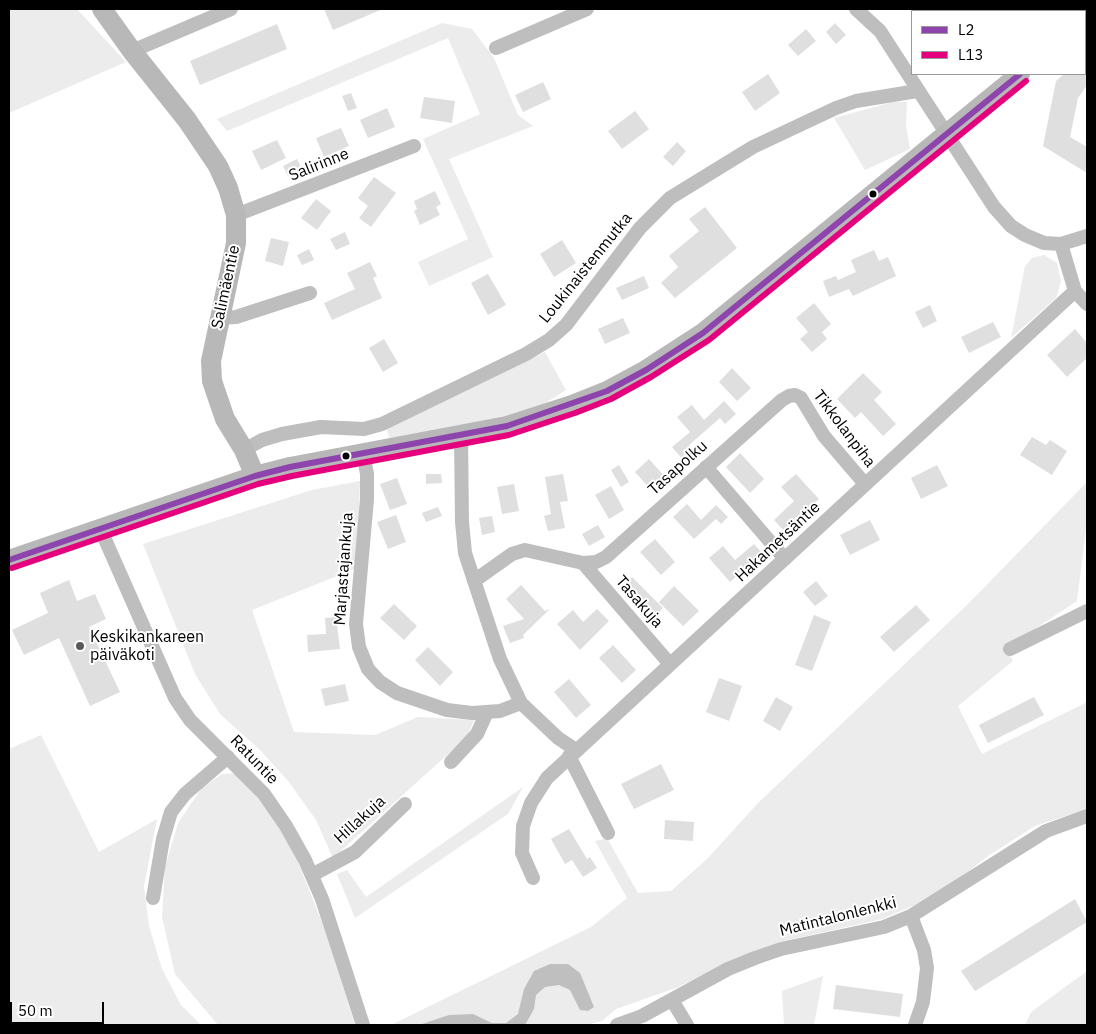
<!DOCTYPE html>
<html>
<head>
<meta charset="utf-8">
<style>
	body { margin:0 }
	#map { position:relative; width:1096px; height:1034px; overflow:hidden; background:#fff; font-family:"IBM Plex Sans",sans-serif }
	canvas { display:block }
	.frame { position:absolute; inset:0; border:10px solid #000; pointer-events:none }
	.legend { position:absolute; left:911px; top:10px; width:175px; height:65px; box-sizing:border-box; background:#fff; border:1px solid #999; margin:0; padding:6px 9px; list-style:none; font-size:15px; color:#000 }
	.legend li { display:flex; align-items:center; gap:10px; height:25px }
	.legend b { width:25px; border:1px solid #999 }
	.scale { position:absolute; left:10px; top:1002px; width:94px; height:22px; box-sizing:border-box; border:2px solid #000; border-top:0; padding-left:6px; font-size:15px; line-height:18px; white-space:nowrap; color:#000; -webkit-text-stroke:4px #fff; paint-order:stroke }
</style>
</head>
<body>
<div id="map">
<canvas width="1096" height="1034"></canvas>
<div class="frame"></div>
<ul class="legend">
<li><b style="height:6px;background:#8e44ad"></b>L2</li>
<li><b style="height:6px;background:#e5007d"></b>L13</li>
</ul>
<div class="scale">50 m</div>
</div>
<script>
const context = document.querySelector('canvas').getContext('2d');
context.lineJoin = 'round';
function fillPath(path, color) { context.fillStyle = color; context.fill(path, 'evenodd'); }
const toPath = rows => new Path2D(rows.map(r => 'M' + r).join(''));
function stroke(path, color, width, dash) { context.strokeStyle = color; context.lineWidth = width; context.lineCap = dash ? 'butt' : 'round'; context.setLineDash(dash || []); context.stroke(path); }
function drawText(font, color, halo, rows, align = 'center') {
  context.font = font + ' "IBM Plex Sans",sans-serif'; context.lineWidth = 4; context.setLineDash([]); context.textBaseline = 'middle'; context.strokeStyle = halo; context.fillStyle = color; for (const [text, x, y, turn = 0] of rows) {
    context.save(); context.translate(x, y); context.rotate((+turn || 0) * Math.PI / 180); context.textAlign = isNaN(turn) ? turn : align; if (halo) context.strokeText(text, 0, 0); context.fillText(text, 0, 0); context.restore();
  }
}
const green = toPath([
	[9,9,77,9,126,62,9,113],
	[442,23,472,29,494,58,518,115,533,126,449,159,493,257,429,286,418,262,468,239,423,139,480,114,448,38,227,131,217,119],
	[893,102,907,102,906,126,910,149,865,170,834,118],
	[1044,255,1057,263,1061,282,1056,298,1011,338,1025,266,1032,258],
	[545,352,566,390,533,411,465,429,389,438,387,429],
	[360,481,357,568,252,610,294,732,375,735,418,717,474,720,467,737,333,858,316,820,289,782,260,750,220,714,195,674,143,544,312,490],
	[1087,482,1087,521,1077,601,1006,648,1013,661,958,706,982,754,1087,702,1087,809,1035,826,988,856,953,883,915,905,882,919,780,942,735,960,676,988,616,1009,602,1021,586,1025,391,1025,591,927,627,898,595,841,607,838,638,893,671,891,708,858,758,803,968,604],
	[41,735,99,852,157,819,144,886,149,926,162,969,181,1005,201,1025,9,1025,9,749],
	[237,773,273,815,297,860,324,927,355,1025,218,1025,175,974,162,917,165,867,178,823,201,789,222,774],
	[523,787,508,814,355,918,337,874,347,870,366,897],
	[1087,971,1087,1025,1025,1025,1031,1012],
	[823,976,814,1025,784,1025,782,991]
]);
const water = toPath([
	[550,964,568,964,580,973,594,1007,588,1011,580,1010,570,990,559,985,545,987,536,995,534,1009,525,1025,419,1025,449,1015,473,1014,492,1023,506,1023,518,1014,524,989,534,971]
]);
const building = toPath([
	[324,9,383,9,333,30],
	[835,23,846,35,836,44,826,32],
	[277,24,287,49,200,85,190,61],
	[806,29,816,41,798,56,788,45],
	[768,74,780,93,755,111,742,92],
	[1064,74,1087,74,1087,85,1078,98,1070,137,1087,147,1087,173,1043,146,1056,81],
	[543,82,551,99,523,112,515,95],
	[351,93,357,108,348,111,342,96],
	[424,97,455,101,452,123,420,118],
	[387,108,395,127,368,138,360,120],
	[635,111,649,129,622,149,608,131],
	[341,128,349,146,324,157,316,138],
	[277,140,286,158,261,170,252,151],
	[677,142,686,151,673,166,663,157],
	[297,159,302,169,288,176,283,166],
	[374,177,396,193,371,227,359,218,368,206,358,198],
	[435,191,441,204,436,207,440,215,420,225,414,211,417,209,414,201],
	[316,199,331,211,317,230,301,218],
	[705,207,737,248,675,298,661,283,678,267,669,256,699,231,689,219],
	[345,232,350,244,336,250,330,239],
	[271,238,289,242,283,266,265,261],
	[562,240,576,263,554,277,540,254],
	[309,249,314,260,302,265,297,255],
	[874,250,879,261,888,257,896,276,853,296,849,289,829,297,823,281,836,276,838,280,856,272,851,260],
	[370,262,377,276,373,278,382,298,332,320,324,303,355,289,347,273],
	[488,274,506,305,488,315,471,283],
	[644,276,649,288,622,300,616,288],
	[814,303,831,324,822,332,827,339,812,352,800,339,808,332,796,318],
	[930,305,937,321,923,328,915,312],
	[623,318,630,333,605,344,598,329],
	[993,322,1001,337,969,353,961,337],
	[1075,329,1087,343,1087,358,1067,377,1047,355],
	[384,339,398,363,383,372,369,348],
	[732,368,751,388,737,401,719,382],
	[863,373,882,392,874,400,896,424,883,436,861,412,855,418,837,399],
	[724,401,736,414,725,424,720,418,689,445,696,452,685,462,672,447,690,432,677,417,692,405,704,420],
	[1032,437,1046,445,1050,440,1067,451,1052,475,1020,455],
	[740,453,764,479,750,493,726,467],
	[649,459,666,478,652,491,635,472],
	[619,465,629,482,621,487,611,470],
	[937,465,948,486,921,499,911,478],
	[426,474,441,474,442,483,426,484],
	[563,474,568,501,560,502,565,528,548,531,544,516,551,514,545,477],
	[796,474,819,499,784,531,774,520,794,501,781,487],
	[397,478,407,504,390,510,380,484],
	[514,484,519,511,502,514,497,487],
	[611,486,624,510,609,519,595,495],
	[687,504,701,520,716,505,728,517,721,524,716,519,694,539,673,517],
	[438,507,442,516,426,522,422,513],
	[396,515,406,542,388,549,377,522],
	[492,516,495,532,482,535,479,518],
	[870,520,880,540,850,555,840,535],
	[598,525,605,537,589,546,582,534],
	[655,539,675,562,661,575,640,552],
	[754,544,763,554,730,582,709,558,723,546,735,560],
	[632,577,663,608,656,616,639,597,637,599,624,587],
	[69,580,77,601,95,594,106,619,89,627,120,692,90,706,59,638,24,655,12,630,48,613,40,593],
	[816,581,828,596,815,606,803,592],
	[521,585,545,611,550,609,523,635,524,638,510,643,503,626,524,619,506,599],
	[674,586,699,611,683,626,659,602],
	[394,604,417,626,404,640,380,618],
	[916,605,930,620,894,652,880,637],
	[597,609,609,621,580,650,557,624,573,610,583,622],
	[814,615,831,622,812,671,795,665],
	[336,617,340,649,308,652,307,635,326,634,325,618],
	[613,645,636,670,622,683,599,658],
	[428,647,453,672,440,686,415,660],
	[719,678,742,686,729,721,706,712],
	[569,679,591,705,576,718,554,692],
	[345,684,349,701,325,706,321,689],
	[776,697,793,707,780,731,763,721],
	[1034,697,1044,715,988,743,979,725],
	[661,764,674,790,634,809,621,784],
	[665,820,694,822,693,841,664,839],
	[569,829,587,859,590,857,597,868,583,877,572,860,565,864,551,839],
	[1075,899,1087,922,975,991,961,971],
	[836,985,903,994,900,1017,833,1009]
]);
const street = toPath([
	[856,9,880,31,994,207,1011,226,1025,235,1044,243,1061,244,1087,236],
	[496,48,587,9],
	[132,51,231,9],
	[236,215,414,146],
	[1075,291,1087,304],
	[220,318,236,317,310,293],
	[461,436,462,522,465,553,500,659,521,703,558,738,576,750],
	[244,450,262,440,282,434,321,427,364,429,382,424,526,354,549,340,566,325,640,228,670,198,753,147,836,108,856,101,917,91],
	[363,452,367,474,367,499,356,624,359,647,368,669,380,682,397,693,447,710,472,713,500,711,521,703],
	[706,467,785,559],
	[100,528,175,698,190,720,264,794,286,826,305,860,322,899,363,1025],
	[583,563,669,663],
	[474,581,512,554,525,550,583,563,596,562,606,557,782,400,789,396,795,395,801,398,824,436,865,484],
	[1010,649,1087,611],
	[569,756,608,833],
	[451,762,477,734,487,712],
	[312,875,355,852,405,804],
	[533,878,522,853,523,826,531,803,547,778,1075,291,1061,244],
	[153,898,163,839,171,812,185,794,228,757],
	[911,916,924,950,927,968,923,1002,915,1025],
	[672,1000,687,1025],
	[617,1025,642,1016,728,969,755,958,781,949,884,927,911,916,1046,831,1087,816]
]);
const secondary = toPath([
	[102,9,132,51,187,120,218,166,228,188,236,215,236,243,211,361,212,381,225,419,244,450,255,476],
	[1085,20,1087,18],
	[9,560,255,476,290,467,507,426,572,405,607,391,646,370,703,333,1020,74]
]);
const bus1 = toPath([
	[9,560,255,476,290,467,507,426,607,391,646,370,703,333,1020,74]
]);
const bus2 = toPath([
	[12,568,258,484,292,476,509,435,575,413,611,399,651,377,709,340,1026,81]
]);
const markers = [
	[873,194,4.5,"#000"],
	[346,456,4.5,"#000"],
	[80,646,5,"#595959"]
];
const streetNames = [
	["Salirinne",319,165,-22],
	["Loukinaistenmutka",586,268,-51],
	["Salimäentie",226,287,-78],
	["Tikkolanpiha",844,429,53],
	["Tasapolku",678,468,-42],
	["Hakametsäntie",778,542,-43],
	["Marjastajankuja",344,569,-86],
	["Tasakuja",639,602,49],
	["Ratuntie",254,760,46],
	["Hillakuja",360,820,-42],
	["Matintalonlenkki",838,917,-14]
];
const poiNames = [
	["Keskikankareen",90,637],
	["päiväkoti",90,655]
];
fillPath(green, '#ececec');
fillPath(water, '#bfbfbf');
fillPath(building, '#dfdfdf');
stroke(street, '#bebebe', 14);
stroke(secondary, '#b8b8b8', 20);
stroke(bus1, '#8e44ad', 6);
stroke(bus2, '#e5007d', 6);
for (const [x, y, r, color] of markers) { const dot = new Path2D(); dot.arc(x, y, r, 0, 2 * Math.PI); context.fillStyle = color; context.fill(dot); stroke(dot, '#fff', 2); }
drawText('16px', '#000', '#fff', streetNames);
drawText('16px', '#000', '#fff', poiNames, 'left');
</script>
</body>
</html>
